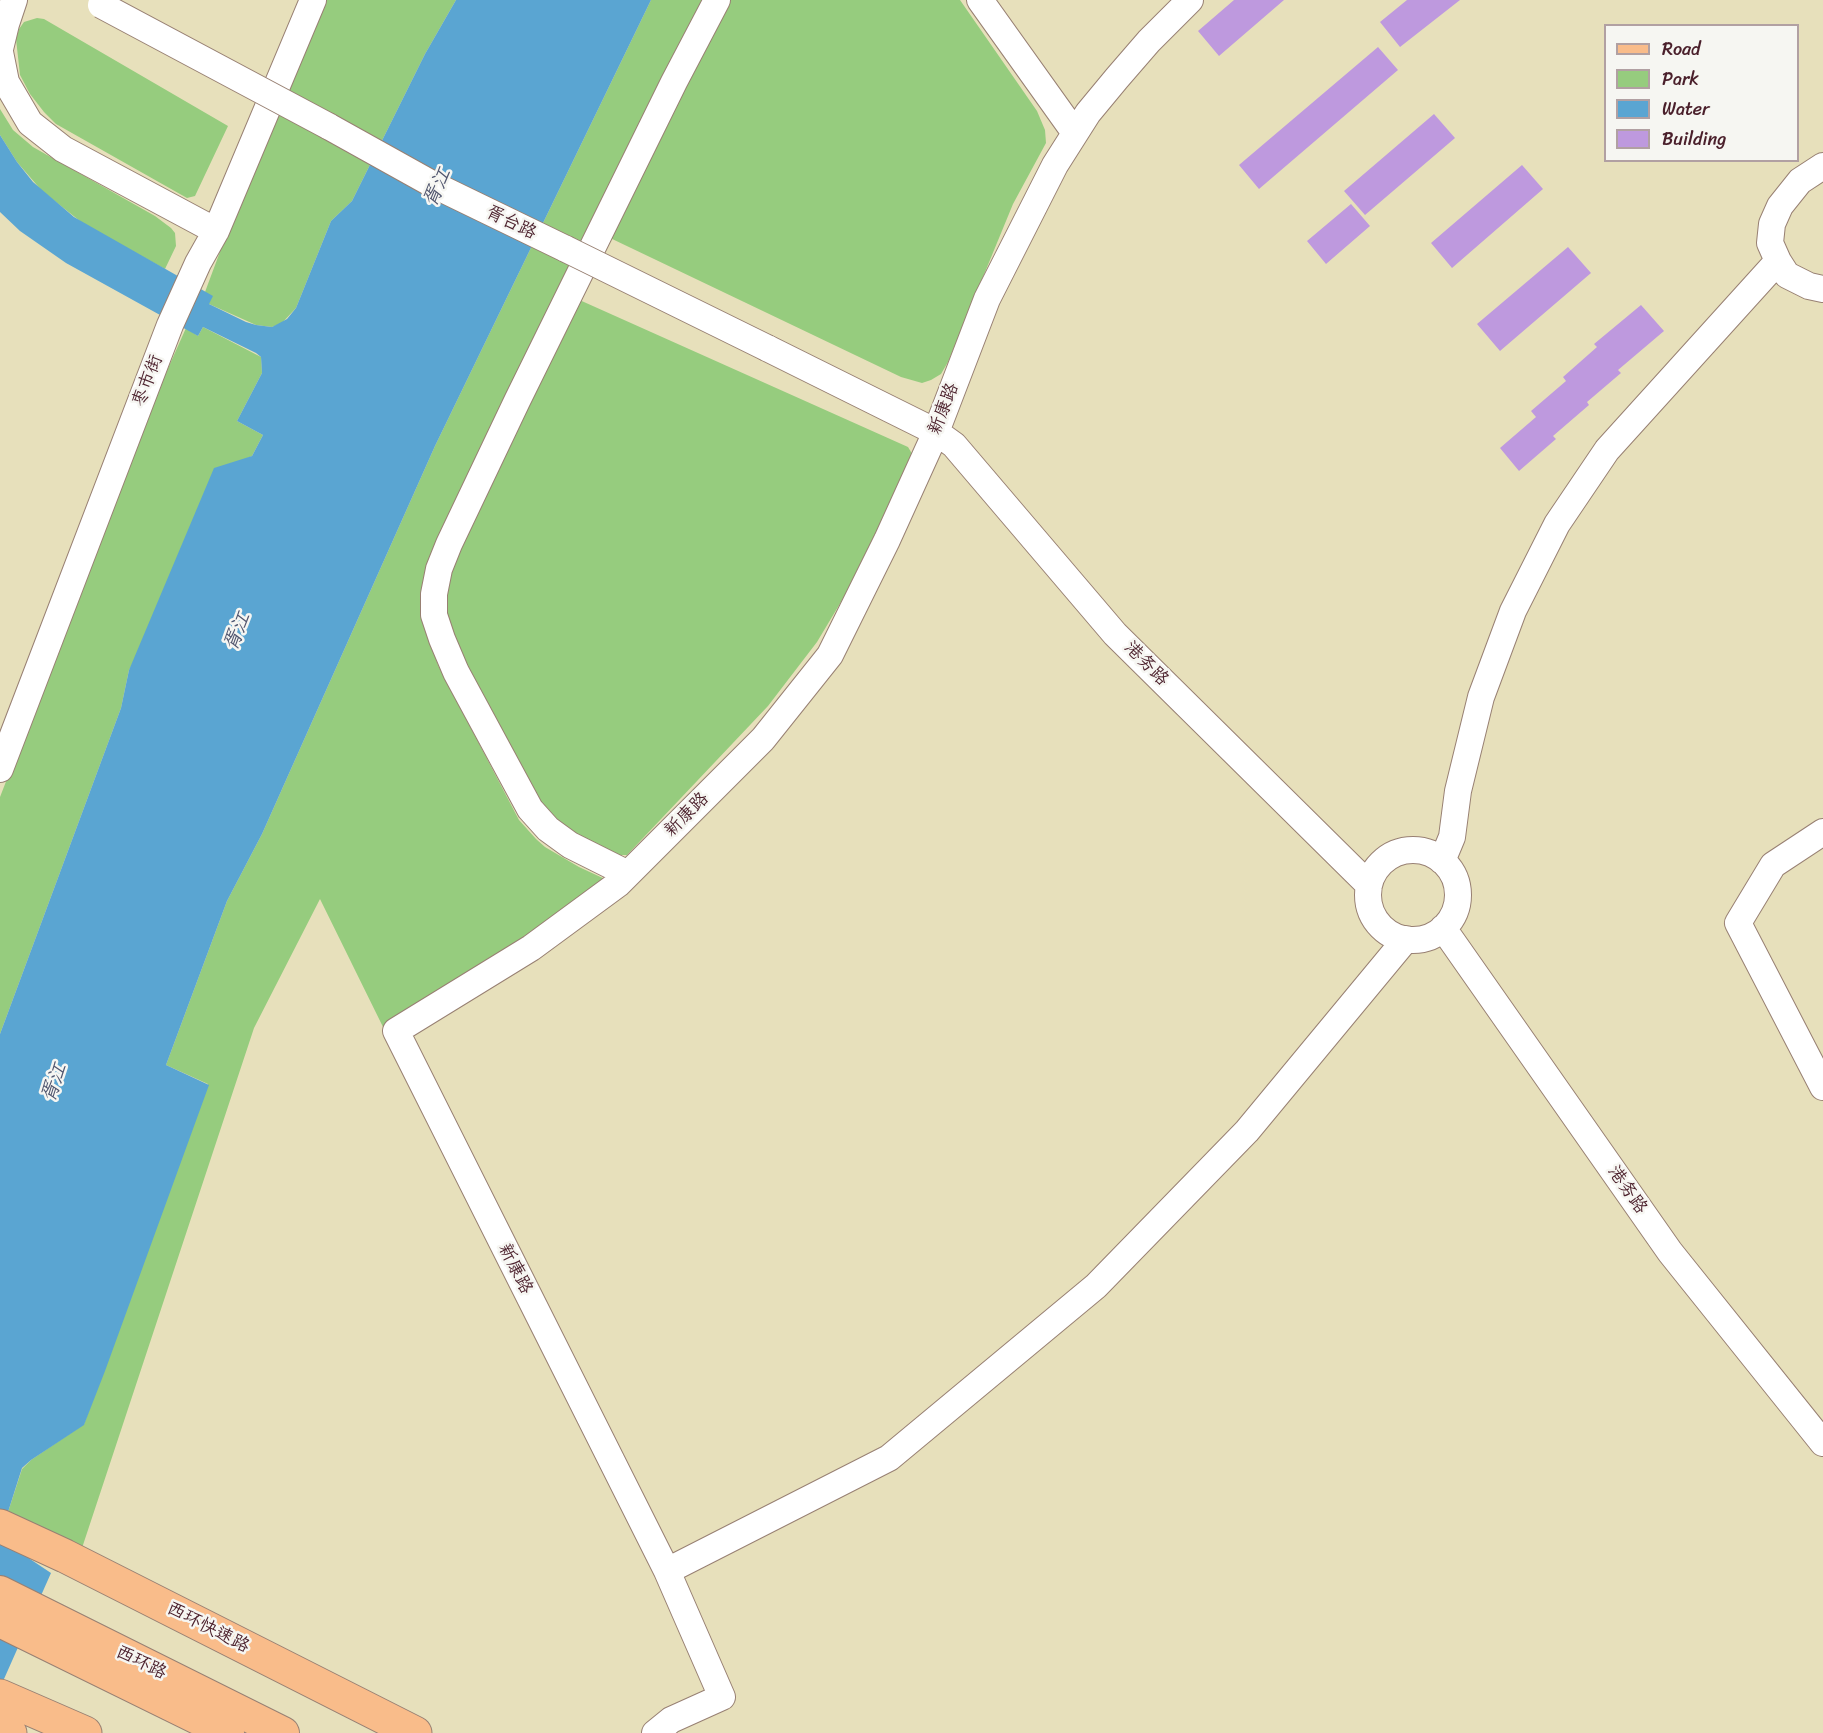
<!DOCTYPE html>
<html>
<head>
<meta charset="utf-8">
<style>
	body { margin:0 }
	#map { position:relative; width:1823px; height:1733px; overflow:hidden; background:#e7e0bb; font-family:Sriracha,sans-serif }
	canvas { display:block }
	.legend { position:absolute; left:1604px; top:24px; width:195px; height:138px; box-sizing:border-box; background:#f6f6f2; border:2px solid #b1a0a2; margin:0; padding:8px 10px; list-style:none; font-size:18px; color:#4a1f2b }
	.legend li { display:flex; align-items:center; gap:12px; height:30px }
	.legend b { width:30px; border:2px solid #b1a0a2 }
</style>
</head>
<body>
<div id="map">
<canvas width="1823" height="1733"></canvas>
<ul class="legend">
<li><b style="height:8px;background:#f9bc8a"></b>Road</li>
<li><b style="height:16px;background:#96cc7e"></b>Park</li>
<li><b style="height:16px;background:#5aa5d2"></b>Water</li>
<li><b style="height:16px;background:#be99de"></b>Building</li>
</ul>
</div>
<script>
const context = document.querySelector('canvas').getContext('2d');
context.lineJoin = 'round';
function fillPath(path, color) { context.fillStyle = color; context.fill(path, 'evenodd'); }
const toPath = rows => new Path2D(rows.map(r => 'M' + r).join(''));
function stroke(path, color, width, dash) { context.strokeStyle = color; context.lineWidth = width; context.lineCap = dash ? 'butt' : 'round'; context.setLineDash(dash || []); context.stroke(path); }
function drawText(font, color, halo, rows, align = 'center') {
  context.font = font + ' Sriracha,"LXGW WenKai TC",sans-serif'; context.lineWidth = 5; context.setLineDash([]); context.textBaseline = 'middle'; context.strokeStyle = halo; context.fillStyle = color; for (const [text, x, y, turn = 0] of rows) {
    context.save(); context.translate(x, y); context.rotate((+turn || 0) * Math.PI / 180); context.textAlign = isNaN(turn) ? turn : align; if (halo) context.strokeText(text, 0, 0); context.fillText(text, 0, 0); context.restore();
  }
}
const green = toPath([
	[318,0,456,0,425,54,352,201,331,221,296,308,282,323,272,327,256,325,209,304,205,292,285,77],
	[651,0,705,0,425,625,438,665,519,820,536,839,545,847,579,867,607,880,530,938,384,1029,320,899,254,1028,82,1548,8,1512,22,1469,31,1460,84,1424,208,1084,166,1065,227,901,262,834,435,446],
	[731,0,960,0,1037,111,1045,130,1046,143,1013,204,948,362,941,374,931,380,922,383,901,377,608,237,675,104],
	[37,18,44,19,228,126,195,196,187,198,56,124,44,112,30,94,20,75,16,39,19,29,24,22],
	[0,109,13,130,33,147,155,216,171,228,175,233,176,246,165,269,85,225,42,191,17,162,0,135],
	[575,298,908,447,914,457,908,490,817,642,768,706,627,855,615,855,598,849,554,819,528,789,442,619,450,567],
	[203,327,261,357,262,373,237,421,263,435,252,456,246,459,129,670,121,708,0,1034,0,797,153,402,186,328,198,336]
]);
const water = toPath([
	[456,0,651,0,435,446,262,834,227,901,166,1065,209,1085,105,1371,84,1425,31,1460,22,1468,8,1512,19,1546,30,1559,51,1573,0,1688,0,1034,121,708,129,670,214,468,252,456,263,435,237,421,262,373,261,357,256,353,203,327,198,336,66,263,20,231,0,212,0,135,17,162,33,182,74,217,213,296,209,304,246,322,256,325,272,327,287,319,296,308,331,221,352,201,425,54]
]);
const building = toPath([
	[1234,0,1284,0,1219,56,1198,31],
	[1407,0,1460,0,1400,47,1380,22],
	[1378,47,1398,70,1259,189,1239,165],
	[1434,114,1455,138,1365,215,1344,191],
	[1522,165,1543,189,1452,268,1431,243],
	[1351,204,1370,226,1326,264,1307,241],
	[1568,247,1591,273,1500,351,1477,324],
	[1641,305,1664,331,1618,370,1621,373,1587,402,1589,405,1553,436,1556,439,1519,471,1500,448,1536,417,1531,411,1566,381,1563,377,1597,347,1594,344]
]);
const minor = toPath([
	[980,0,1075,133],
	[0,49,6,24,14,0],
	[0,52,6,82,30,123,63,149,216,231],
	[328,126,434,185,566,249],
	[1823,166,1800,181,1780,206,1772,224,1770,243,1778,261,1787,275,1809,286,1823,289],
	[767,348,936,432,954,445,1115,634,1369,885],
	[0,769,170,325,198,263,216,231,313,0],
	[1823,832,1773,865,1738,923,1823,1087],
	'1368 895a45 45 0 1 1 90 0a45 45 0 1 1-90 0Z',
	[1442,861,1452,837,1458,791,1481,697,1513,611,1557,524,1607,450,1778,261],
	[628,874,570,845,548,829,530,809,456,672,442,639,434,615,434,594,439,569,449,544,517,401,674,82,717,0],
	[1443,928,1670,1252,1823,1443],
	[667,1571,396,1031,531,948,618,884,763,739,830,655,887,540,936,432,987,299,1055,165,1088,113,1117,78,1149,41,1190,0],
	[655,1733,671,1720,722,1697,667,1571,889,1458,1096,1286,1247,1131,1406,939]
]);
const major = toPath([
	[0,1592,283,1733],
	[0,1621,228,1733]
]);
const highway = toPath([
	[0,1526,65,1556,415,1733],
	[0,1696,85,1733],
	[0,1729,10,1733]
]);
const minorBridge = toPath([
	[101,5,328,126],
	[566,249,767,348]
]);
const streetNames = [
	["胥台路",511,223,26],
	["枣市街",148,381,-69],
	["新康路",944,409,-69],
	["港务路",1146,664,45],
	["新康路",687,815,-45],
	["港务路",1627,1190,55],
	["新康路",515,1269,63],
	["西环快速路",208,1628,27],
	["西环路",141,1663,26]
];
const waterNames = [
	["胥江",438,188,-65],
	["胥江",238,632,-67],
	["胥江",55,1083,-70]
];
fillPath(green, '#96cc7e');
fillPath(water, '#5aa5d2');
fillPath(building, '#be99de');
stroke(minor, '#988073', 28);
stroke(major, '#988073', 34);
stroke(highway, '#988073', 35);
stroke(minor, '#fff', 26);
stroke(major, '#f9bc8a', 32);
stroke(highway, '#f9bc8a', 33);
stroke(minorBridge, '#988073', 28, []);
stroke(minorBridge, '#fff', 26);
drawText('18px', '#4a1f2b', '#f6f6f2', streetNames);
drawText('italic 20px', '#50556e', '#f6f6f2', waterNames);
</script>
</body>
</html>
